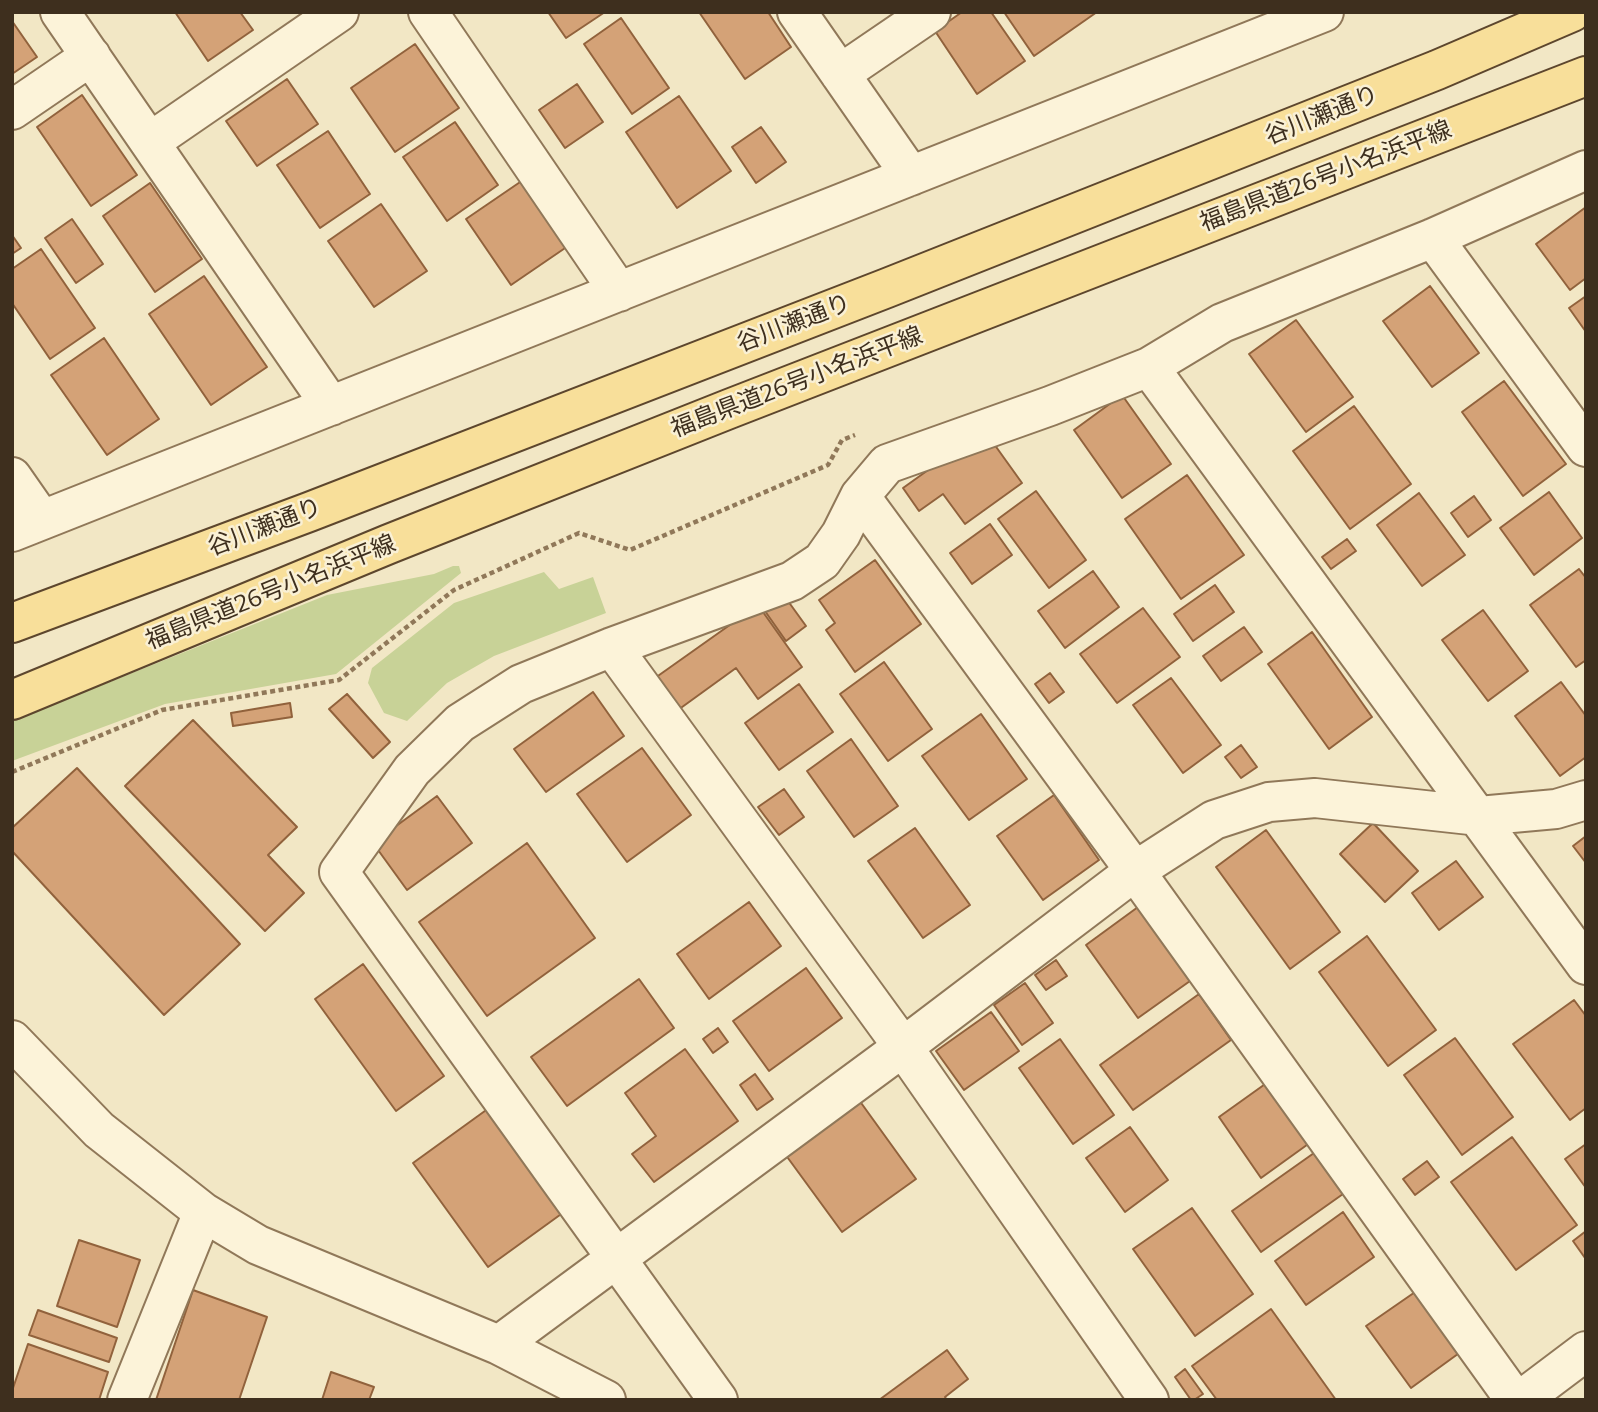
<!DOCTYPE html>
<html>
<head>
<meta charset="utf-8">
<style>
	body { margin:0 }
	#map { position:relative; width:1598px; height:1412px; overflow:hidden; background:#f2e7c5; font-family:Bitter,serif }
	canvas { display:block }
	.frame { position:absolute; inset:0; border:14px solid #3e2f1e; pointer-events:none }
</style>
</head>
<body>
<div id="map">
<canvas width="1598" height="1412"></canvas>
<div class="frame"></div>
</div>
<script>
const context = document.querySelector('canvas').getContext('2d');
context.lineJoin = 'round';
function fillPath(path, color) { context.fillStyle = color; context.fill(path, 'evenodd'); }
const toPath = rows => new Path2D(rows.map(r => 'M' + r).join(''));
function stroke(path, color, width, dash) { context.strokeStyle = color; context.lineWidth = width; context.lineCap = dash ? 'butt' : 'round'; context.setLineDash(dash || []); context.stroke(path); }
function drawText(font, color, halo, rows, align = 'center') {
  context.font = font + ' Bitter,"Noto Sans JP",serif'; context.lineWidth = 5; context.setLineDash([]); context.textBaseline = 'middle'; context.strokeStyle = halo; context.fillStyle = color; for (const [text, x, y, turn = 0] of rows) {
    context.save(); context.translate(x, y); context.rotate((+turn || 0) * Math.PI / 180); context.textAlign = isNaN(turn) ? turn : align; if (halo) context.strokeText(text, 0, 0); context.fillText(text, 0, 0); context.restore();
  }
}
const green = toPath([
	[453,566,459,566,461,573,336,674,165,704,12,761,12,721,327,595,434,574],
	[544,572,559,589,593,577,606,613,494,656,447,683,407,721,384,713,368,683,372,668,454,603]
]);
const building = toPath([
	[175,12,240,12,253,30,208,61,175,12],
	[548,12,605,12,566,38,548,12],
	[699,12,768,12,791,47,745,79,699,12],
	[962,12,991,12,1025,61,977,94,935,31,962,12],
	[1004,12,1097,12,1034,56,1004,12],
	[621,18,669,88,632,114,584,44,621,18],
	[12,21,37,57,12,74,12,21],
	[415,44,459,108,395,152,351,88,415,44],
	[287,79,318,124,257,166,226,121,287,79],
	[577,84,603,122,565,148,539,110,577,84],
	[82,95,137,175,91,206,37,127,82,95],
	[679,96,731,171,677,208,626,132,679,96],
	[455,122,498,185,447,221,403,157,455,122],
	[761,127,786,162,756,183,732,147,761,127],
	[328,131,370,194,320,228,277,165,328,131],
	[526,178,571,244,511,285,466,219,526,178],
	[150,183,202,259,155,292,103,216,150,183],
	[381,204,427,271,374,307,328,241,381,204],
	[1586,207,1586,278,1570,290,1536,244,1586,207],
	[72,219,103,264,76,283,45,238,72,219],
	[12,235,21,248,12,254,12,235],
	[41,249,95,328,50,359,12,303,12,269,41,249],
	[204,276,267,367,211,405,149,314,204,276],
	[1430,286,1479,353,1432,387,1383,321,1430,286],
	[1586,296,1586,332,1569,308,1586,296],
	[1296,320,1353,397,1306,432,1249,354,1296,320],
	[104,338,159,419,107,455,51,375,104,338],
	[1504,381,1566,464,1523,496,1462,412,1504,381],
	[1122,395,1171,464,1122,498,1074,430,1122,395],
	[1354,406,1411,484,1350,529,1293,451,1354,406],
	[984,430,1022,483,965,524,943,494,919,511,903,488,984,430],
	[1187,475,1244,555,1181,599,1125,519,1187,475],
	[1036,491,1086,560,1049,588,998,519,1036,491],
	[1549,492,1582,538,1534,575,1500,528,1549,492],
	[1419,493,1465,555,1422,586,1377,525,1419,493],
	[1474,496,1491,520,1468,537,1451,513,1474,496],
	[990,524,1012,555,972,584,950,553,990,524],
	[1347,539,1356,551,1331,569,1322,557,1347,539],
	[875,560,921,624,855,672,826,630,835,623,819,600,875,560],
	[1579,569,1586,578,1586,660,1576,667,1530,605,1579,569],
	[1093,571,1119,607,1065,648,1038,611,1093,571],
	[1215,585,1234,612,1193,641,1174,614,1215,585],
	[780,590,806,626,786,641,760,604,780,590],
	[758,605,802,667,758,699,736,668,678,710,655,678,758,605],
	[1143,608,1180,657,1117,703,1080,654,1143,608],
	[1483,610,1528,671,1488,701,1442,640,1483,610],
	[1244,627,1262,652,1221,681,1203,656,1244,627],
	[1312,632,1372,717,1329,749,1268,664,1312,632],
	[884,662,932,729,888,761,840,694,884,662],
	[1050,673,1064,692,1049,703,1035,684,1050,673],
	[1171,678,1221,745,1183,773,1133,705,1171,678],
	[1561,682,1586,716,1586,757,1560,776,1515,716,1561,682],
	[799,684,833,732,779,770,745,723,799,684],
	[593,692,624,736,546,792,514,749,593,692],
	[347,694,390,742,373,758,329,709,347,694],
	[290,703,292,717,233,726,231,713,290,703],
	[981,714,1027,779,969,820,922,756,981,714],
	[193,720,297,827,268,855,304,893,265,931,125,786,193,720],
	[851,739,898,806,854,837,807,771,851,739],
	[1241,745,1257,767,1241,778,1225,757,1241,745],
	[642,748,691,815,627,862,577,794,642,748],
	[77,768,240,944,164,1015,12,851,12,828,77,768],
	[784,789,804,817,779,835,758,807,784,789],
	[1054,795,1099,860,1043,900,997,836,1054,795],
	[437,796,472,843,407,890,373,843,437,796],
	[1373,823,1418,871,1385,902,1340,854,1373,823],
	[915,828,970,905,923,938,868,861,915,828],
	[1266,830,1340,932,1290,969,1216,867,1266,830],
	[1586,836,1586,863,1573,846,1586,836],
	[527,843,595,938,487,1016,419,922,527,843],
	[1456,861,1483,897,1439,930,1412,893,1456,861],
	[749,902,781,946,709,999,677,954,749,902],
	[1138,907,1190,981,1138,1018,1086,945,1138,907],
	[1367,936,1436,1030,1388,1066,1319,972,1367,936],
	[1056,960,1067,976,1046,990,1035,975,1056,960],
	[363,964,444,1076,396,1111,315,999,363,964],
	[806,968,842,1018,769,1071,733,1021,806,968],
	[639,979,674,1028,567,1106,531,1057,639,979],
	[1025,983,1053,1023,1022,1045,994,1005,1025,983],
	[1199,994,1231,1040,1133,1110,1100,1065,1199,994],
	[1574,1000,1586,1016,1586,1108,1570,1120,1513,1044,1574,1000],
	[991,1012,1019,1051,964,1090,936,1051,991,1012],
	[718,1028,728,1042,713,1053,703,1039,718,1028],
	[1455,1038,1513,1117,1462,1155,1404,1075,1455,1038],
	[1060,1039,1114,1115,1073,1144,1019,1068,1060,1039],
	[685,1049,738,1121,654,1182,632,1154,656,1136,625,1093,685,1049],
	[755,1074,773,1099,757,1110,740,1085,755,1074],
	[1268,1082,1311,1142,1261,1178,1219,1117,1268,1082],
	[859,1100,916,1179,842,1232,785,1154,859,1100],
	[489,1108,564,1212,488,1267,413,1163,489,1108],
	[1130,1127,1168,1180,1125,1212,1086,1158,1130,1127],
	[1512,1137,1577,1225,1516,1270,1451,1182,1512,1137],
	[1586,1144,1586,1188,1565,1159,1586,1144],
	[1314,1153,1343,1194,1261,1252,1232,1211,1314,1153],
	[1427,1161,1439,1177,1415,1195,1403,1179,1427,1161],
	[1192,1208,1253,1294,1195,1336,1133,1249,1192,1208],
	[1343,1212,1374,1257,1306,1305,1275,1261,1343,1212],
	[1586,1231,1586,1257,1585,1258,1573,1241,1586,1231],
	[79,1240,140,1260,117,1327,57,1306,79,1240],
	[193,1290,267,1317,239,1400,156,1400,193,1290],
	[1418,1290,1462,1351,1411,1388,1366,1326,1418,1290],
	[1271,1309,1336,1400,1217,1400,1192,1366,1271,1309],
	[38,1310,117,1338,109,1362,29,1335,38,1310],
	[28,1344,108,1372,99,1400,12,1400,12,1391,28,1344],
	[947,1350,968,1379,945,1397,947,1400,879,1400,947,1350],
	[1185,1369,1203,1394,1194,1400,1191,1400,1175,1377,1185,1369],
	[331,1372,374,1387,369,1400,322,1400,331,1372]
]);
const path = toPath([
	[12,772,162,710,339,680,454,590,579,533,630,550,828,465,842,440,855,435]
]);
const minor = toPath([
	[60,12,331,406],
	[428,12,619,292],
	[797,12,911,176],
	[840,74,931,12],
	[12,110,91,56],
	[150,142,339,12],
	[1433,238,1586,447],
	[1149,367,1586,965],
	[12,477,42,520],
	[860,496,1135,871,1515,1400],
	[12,532,1324,12],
	[612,647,903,1047,1149,1400],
	[12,1040,99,1130,203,1212,258,1245,499,1345,606,1400],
	[499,1345,903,1047,1135,871,1214,820,1269,802,1315,798,1479,816,1556,809,1586,800],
	[127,1400,203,1212],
	[718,1400,339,872,412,770,460,723,521,684,612,647,792,581,822,561,841,534,860,496,887,464,1050,406,1149,367,1222,323,1433,238,1586,170],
	[1521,1400,1586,1351]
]);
const major = toPath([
	[12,623,309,512,887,288,1437,70,1572,12],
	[12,700,389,544,729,409,1586,76]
]);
const streetNames = [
	["谷川瀬通り",1322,116,-22],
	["福島県道26号小名浜平線",1326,177,-21],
	["谷川瀬通り",794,324,-21],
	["福島県道26号小名浜平線",797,383,-21],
	["谷川瀬通り",265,528,-21],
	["福島県道26号小名浜平線",271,593,-22]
];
fillPath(green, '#c8d297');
fillPath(building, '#d4a277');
stroke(building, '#91623c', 2);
stroke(minor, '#907859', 42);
stroke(major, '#5d462d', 42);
stroke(path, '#907859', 4.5, [5, 3.5]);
stroke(minor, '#fcf3d9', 38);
stroke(major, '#f8df9a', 38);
drawText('24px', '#3e2f1e', '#f9f0d5', streetNames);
</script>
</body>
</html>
